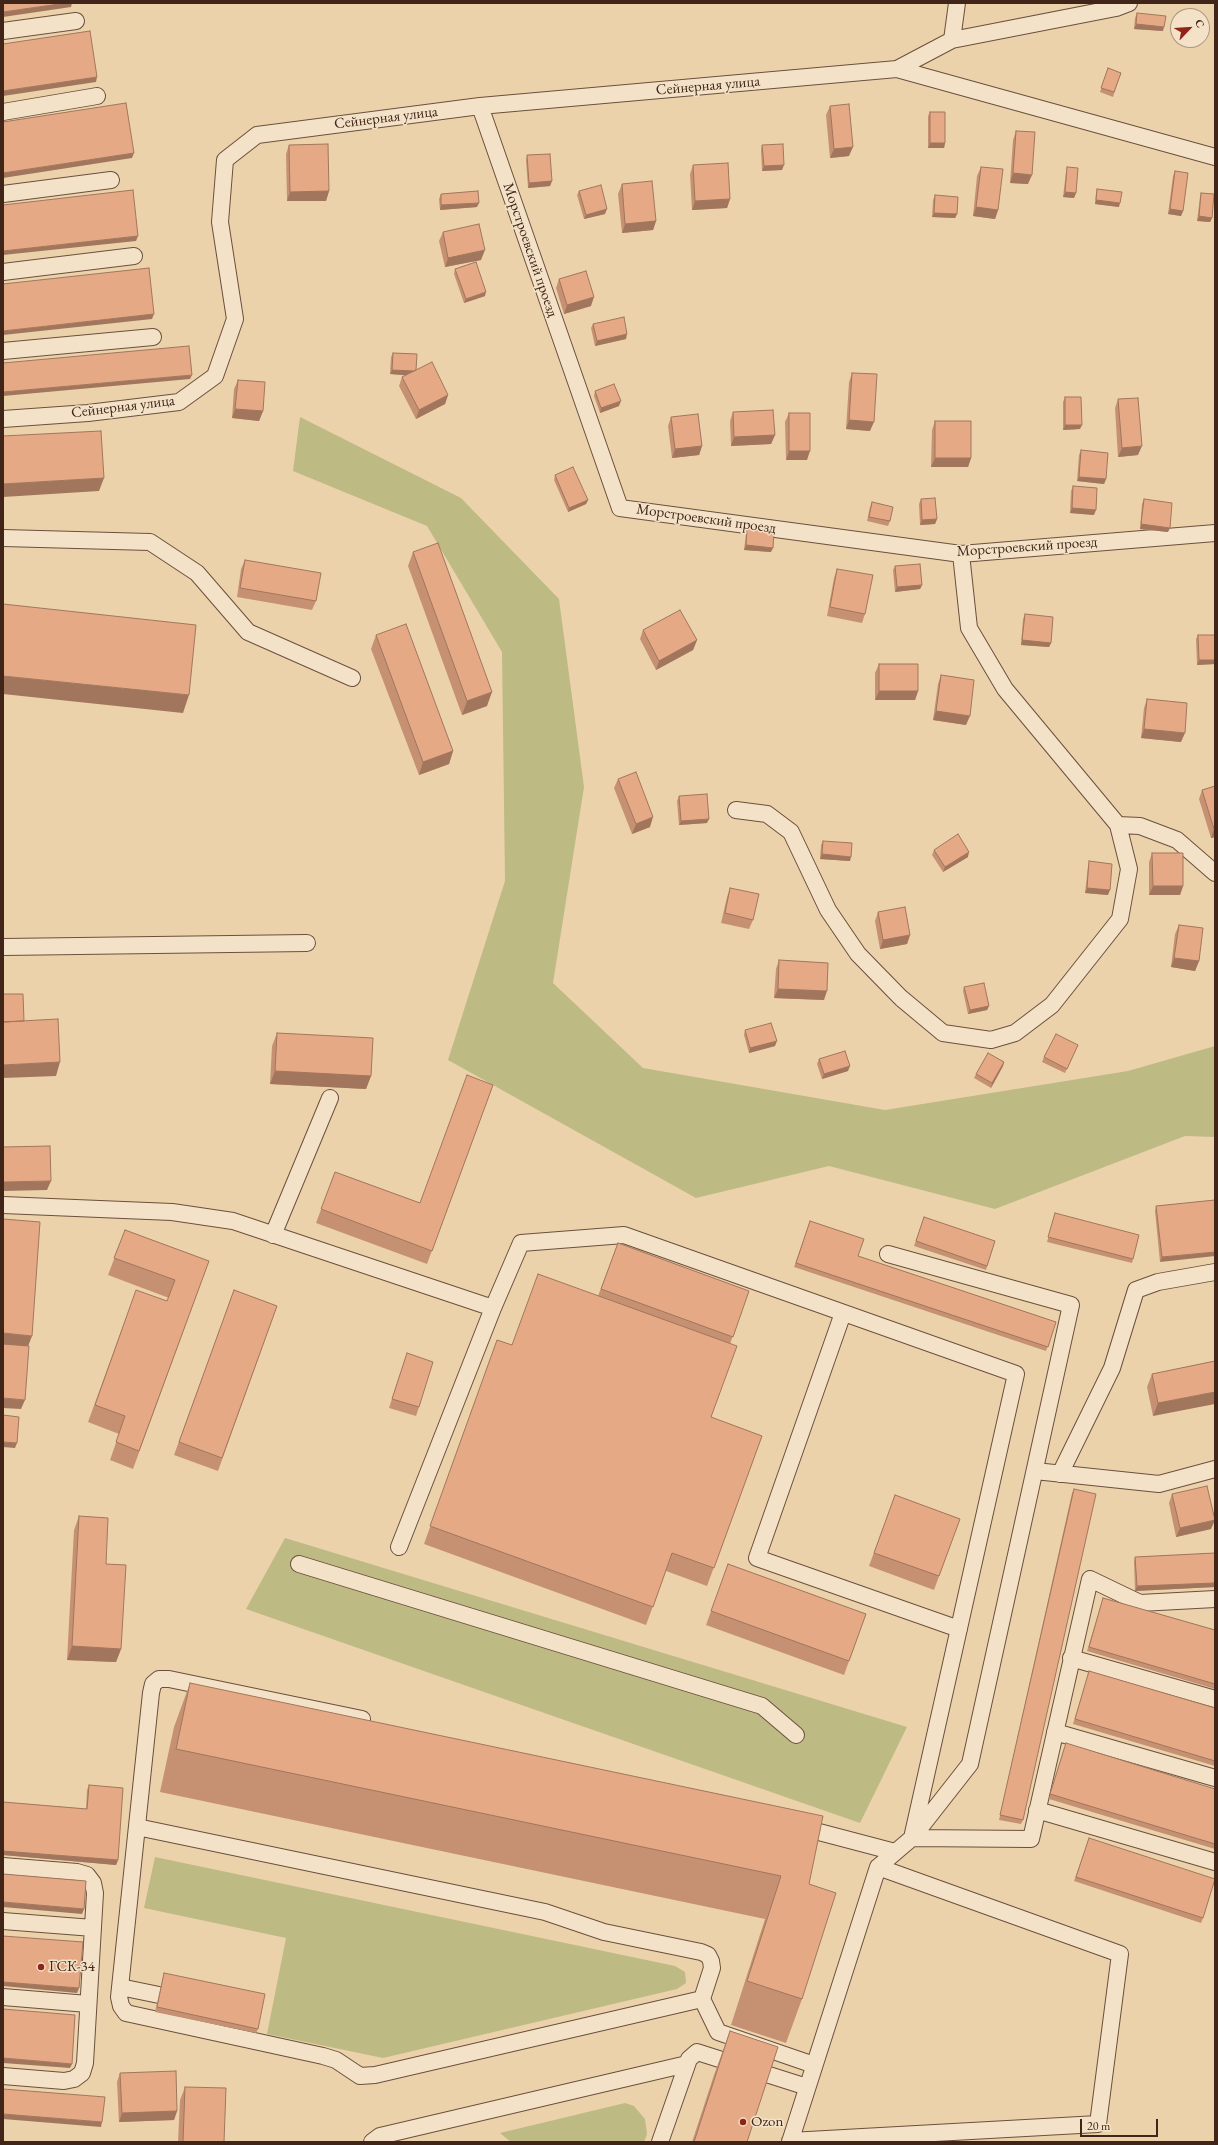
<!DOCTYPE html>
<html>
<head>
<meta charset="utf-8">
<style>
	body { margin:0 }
	#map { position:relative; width:1218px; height:2145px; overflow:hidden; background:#ecd2ab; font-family:"EB Garamond",serif }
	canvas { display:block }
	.frame { position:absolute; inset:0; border:4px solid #402518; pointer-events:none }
	.north { position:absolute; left:1170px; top:8px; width:40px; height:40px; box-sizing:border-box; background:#f3e2c8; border:1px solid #ab9682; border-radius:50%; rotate:65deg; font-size:11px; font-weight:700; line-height:16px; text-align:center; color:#402518 }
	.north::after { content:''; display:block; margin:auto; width:14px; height:18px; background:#8f2418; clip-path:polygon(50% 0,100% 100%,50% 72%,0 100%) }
	.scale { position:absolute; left:1080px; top:2119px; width:78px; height:18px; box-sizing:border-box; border:2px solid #402518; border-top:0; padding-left:5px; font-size:12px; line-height:14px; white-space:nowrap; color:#402518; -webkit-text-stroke:3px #f3e2c8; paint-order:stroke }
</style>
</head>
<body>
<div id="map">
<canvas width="1218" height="2145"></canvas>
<div class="frame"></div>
<div class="north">С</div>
<div class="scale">20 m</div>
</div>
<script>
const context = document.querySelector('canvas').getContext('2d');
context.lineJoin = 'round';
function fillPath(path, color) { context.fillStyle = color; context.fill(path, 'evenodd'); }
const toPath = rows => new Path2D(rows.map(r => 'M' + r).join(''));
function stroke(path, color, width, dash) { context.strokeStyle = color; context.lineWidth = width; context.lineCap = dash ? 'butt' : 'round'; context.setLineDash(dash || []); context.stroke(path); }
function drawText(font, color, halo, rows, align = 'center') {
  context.font = font + ' "EB Garamond",serif'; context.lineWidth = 3; context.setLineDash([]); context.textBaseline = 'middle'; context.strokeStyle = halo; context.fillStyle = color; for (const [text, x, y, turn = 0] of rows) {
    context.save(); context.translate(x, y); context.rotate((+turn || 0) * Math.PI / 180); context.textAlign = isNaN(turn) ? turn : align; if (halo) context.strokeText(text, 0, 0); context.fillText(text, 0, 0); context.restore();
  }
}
const green = toPath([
	[300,417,461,498,559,599,584,787,553,983,643,1068,885,1110,1128,1071,1215,1046,1215,1137,1185,1136,995,1209,829,1166,696,1198,448,1060,505,881,502,652,427,526,293,471],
	[285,1538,907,1727,860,1823,246,1609],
	[155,1857,675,1966,685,1972,686,1983,677,1989,383,2058,267,2034,286,1938,144,1908],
	[625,2103,634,2106,645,2119,647,2134,644,2142,511,2142,500,2133]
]);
const lane = toPath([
	[3,31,76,21],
	[952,40,1116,8,1129,3],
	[897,69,1215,157],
	[480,106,620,508,961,554,1215,533],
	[3,112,97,96],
	[3,194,111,180],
	[3,272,134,256],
	[3,351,153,337],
	[3,419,88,413,179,402,215,376,235,319,220,222,225,160,257,135,480,106,897,69,952,40,957,3],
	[3,538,150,542,197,573,248,632,352,678],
	[736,810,767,814,791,832,828,910,858,954,901,998,943,1033,991,1040,1015,1033,1052,1005,1120,919,1129,869,1118,825,1005,689,969,628,961,554],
	[1118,825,1140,826,1177,840,1215,873],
	[3,947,307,943],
	[3,1205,172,1212,233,1221,493,1308],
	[273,1235,330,1098],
	[843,1313,757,1558,959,1629],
	[1035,1471,1159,1484,1215,1469],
	[1060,1474,1112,1368,1136,1290,1158,1282,1215,1272],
	[399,1547,493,1308,521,1243,624,1235,1016,1374,912,1838],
	[299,1564,762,1706,796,1735],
	[1071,1658,1215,1699],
	[362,1719,169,1679,159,1679,153,1684,151,1693,119,1997,121,2006,126,2013,323,2056,336,2060,360,2076,375,2075,702,1999],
	[1055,1732,1215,1778],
	[1037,1810,1215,1862],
	[137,1827,545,1912,604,1932,701,1952,708,1955,711,1961,712,1968,702,1999,718,2032,814,2065],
	[800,1827,895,1852],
	[912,1838,1031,1839,1090,1579,1140,1603,1215,1599],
	[3,1866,77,1872,87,1875,93,1883,95,1893,85,2063,82,2073,74,2079,64,2081,3,2076],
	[3,1921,93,1928],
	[120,1987,159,1995],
	[3,1997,88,2004],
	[790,2141,1098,2124,1120,1954,878,1867],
	[372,2142,380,2136,687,2064],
	[660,2142,689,2059,697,2052,807,2087],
	[790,2142,878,1867,912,1838,970,1764,1071,1305,888,1254]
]);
const wall = toPath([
	[1137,13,1163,31,1134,29,1135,18],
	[1108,68,1121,73,1113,97,1100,92],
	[830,106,849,156,830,158,826,115],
	[930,112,945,143,944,148,928,148,928,116],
	[1016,131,1028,184,1010,183,1013,140],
	[289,145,329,191,326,201,287,201,286,154],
	[762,145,782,170,762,171,761,150],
	[527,155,552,181,550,186,528,188,526,160],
	[693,165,730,199,727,208,692,210,690,174],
	[981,167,998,210,995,219,973,216,977,176],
	[1067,167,1076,193,1074,198,1063,197,1066,172],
	[1175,171,1183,211,1181,216,1168,214,1173,176],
	[622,184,656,221,653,230,622,233,618,194],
	[1097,189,1119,207,1095,204,1096,193],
	[579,191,605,214,584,219,577,195],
	[1201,193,1212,218,1210,222,1197,221,1200,197],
	[441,194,477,207,440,210,439,199],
	[935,195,957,214,955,218,932,217,933,200],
	[443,232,481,260,445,267,439,241],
	[455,269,485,296,464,303,454,274],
	[559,279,591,306,564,314,556,288],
	[593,324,626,339,595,346,591,328],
	[393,353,416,370,448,395,445,404,416,419,399,386,402,377,405,375,390,374,391,357],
	[852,373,870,431,846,429,849,382],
	[238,380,263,411,259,421,232,418,234,389],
	[595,391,619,406,600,413,594,396],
	[1065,397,1080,429,1063,430,1063,402],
	[1118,399,1138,455,1118,457,1115,408],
	[733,412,775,435,771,444,731,446,730,421],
	[789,413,807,460,786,460,785,422],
	[671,417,702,446,699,455,672,458,668,426],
	[935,421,971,458,968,467,931,467,932,430],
	[1081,450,1106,479,1104,484,1077,481,1079,455],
	[555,475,588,500,586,504,568,512,554,480],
	[1073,486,1094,515,1070,513,1071,491],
	[921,499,937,519,935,524,920,525,919,504],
	[1144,499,1168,532,1140,529,1142,504],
	[872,502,890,521,888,526,867,521,870,507],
	[747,529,771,552,744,550,746,534],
	[413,552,487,706,462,715,408,566],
	[245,560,316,601,312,610,237,597,241,569],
	[895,566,922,585,920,589,895,592,893,570],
	[837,569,865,614,862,623,827,616,834,578],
	[1025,614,1051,643,1049,647,1021,645,1023,619],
	[643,630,697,640,693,650,656,670,640,639],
	[376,635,453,751,449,764,419,775,371,649],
	[1198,635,1215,635,1215,664,1197,665,1196,639],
	[879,664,918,691,915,700,875,700,875,673],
	[941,675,966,725,933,720,938,684],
	[1147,699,1181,742,1141,738,1144,708],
	[618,779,650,827,632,834,614,788],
	[1215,786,1215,837,1211,838,1199,799,1202,790],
	[679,796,707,823,679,825,677,801],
	[823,841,850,861,820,859,821,845],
	[934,850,968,857,943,872,932,855],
	[1152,853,1183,886,1180,895,1149,895,1149,862],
	[1089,862,1108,895,1085,893,1088,866],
	[730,888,753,920,749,929,721,923,727,897],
	[878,912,910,935,907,944,880,949,875,921],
	[1179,925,1199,961,1195,971,1171,967,1175,934],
	[779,960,824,1000,774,998,776,969],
	[964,987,989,1006,987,1010,968,1014,963,991],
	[745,1030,775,1046,749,1053,744,1035],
	[277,1033,371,1076,366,1089,270,1084,272,1046],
	[1078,1045,1065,1073,1042,1062,1044,1057],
	[819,1059,848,1071,822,1079,817,1064],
	[1004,1062,1003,1066,991,1088,974,1078,976,1074],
	[493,1085,427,1264,316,1223,335,1172,420,1203],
	[1215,1200,1160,1262,1155,1211,1156,1206],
	[1055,1213,1133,1259,1132,1263,1047,1242],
	[924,1217,995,1241,986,1270,914,1246],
	[810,1221,858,1256,1056,1322,1046,1351,794,1267],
	[125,1230,209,1261,133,1469,110,1460,119,1434,88,1422,130,1307,167,1301,169,1298,108,1275],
	[618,1243,749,1291,730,1344,711,1417,762,1436,707,1586,666,1571,646,1625,424,1544,497,1340,512,1345,598,1296],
	[234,1290,277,1306,218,1471,174,1455],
	[407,1353,419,1407,416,1416,389,1408],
	[1215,1361,1153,1416,1147,1387,1152,1374],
	[1074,1489,1023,1820,1021,1824,999,1820,1072,1493],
	[1172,1494,1211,1529,1176,1537,1169,1503],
	[895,1495,960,1519,934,1590,869,1566],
	[79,1516,106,1564,121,1649,116,1662,67,1660,74,1530],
	[1215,1553,1215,1587,1135,1591,1134,1561,1135,1557],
	[728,1564,866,1614,844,1675,706,1625],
	[1103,1598,1215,1630,1215,1689,1087,1651],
	[1089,1671,1215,1708,1215,1766,1073,1724],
	[190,1683,809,1884,802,1999,786,2043,731,2025,765,1919,160,1792,174,1727],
	[1064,1748,1215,1789,1215,1849,1049,1799],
	[89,1785,118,1860,116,1865,3,1855,3,1802,86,1809,87,1790],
	[1089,1838,1203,1918,1201,1923,1074,1881],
	[164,1973,258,2029,256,2033,155,2012,163,1977],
	[730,2031,747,2142,692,2142,714,2075],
	[120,2073,177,2111,174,2120,119,2122,117,2082],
	[185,2087,224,2142,178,2142,180,2100]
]);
const shadedWall = toPath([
	[66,3,72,3,71,7,3,17,3,12],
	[1136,24,1164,27,1163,31,1134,29],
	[97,77,96,82,3,96,3,91],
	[930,143,945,143,944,148,928,148],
	[853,147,849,156,830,158,834,149],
	[134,153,132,158,3,178,3,173],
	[784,165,782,170,762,171,764,166],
	[1013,173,1032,175,1028,184,1010,183],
	[552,181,550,186,528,188,529,183],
	[329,191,326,201,287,201,290,192],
	[1065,192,1076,193,1074,198,1063,197],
	[730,199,727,208,692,210,695,201],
	[1096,200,1120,203,1119,207,1095,204],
	[479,203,477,207,440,210,441,205],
	[976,207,998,210,995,219,973,216],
	[607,209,605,214,584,219,586,215],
	[1170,209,1183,211,1181,216,1168,214],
	[934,213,957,214,955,218,932,217],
	[1199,216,1212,218,1210,222,1197,221],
	[656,221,653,230,622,233,625,224],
	[138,236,136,241,3,255,3,251],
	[485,250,481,260,445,267,448,258],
	[486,292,485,296,464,303,466,299],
	[594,297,591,306,564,314,567,305],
	[154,314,152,319,3,335,3,331],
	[627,334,626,339,595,346,597,341],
	[392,370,416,371,414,376,390,374],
	[192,375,190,379,3,396,3,392],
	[448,395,445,404,416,419,419,410],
	[621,401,619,406,600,413,601,408],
	[235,409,263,411,259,421,232,418],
	[849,420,874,422,870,431,846,429],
	[1065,425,1082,425,1080,429,1063,430],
	[775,435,771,444,731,446,734,437],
	[702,446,699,455,672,458,675,449],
	[1142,446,1138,455,1118,457,1122,448],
	[789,451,810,451,807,460,786,460],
	[935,458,971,458,968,467,931,467],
	[1079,477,1106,479,1104,484,1077,481],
	[104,478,99,491,3,497,3,484],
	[588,500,586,504,568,512,569,508],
	[1072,508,1096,510,1094,515,1070,513],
	[937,519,935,524,920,525,922,520],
	[1141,524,1170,528,1168,532,1140,529],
	[746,545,773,548,771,552,744,550],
	[922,585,920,589,895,592,897,587],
	[697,640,693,650,656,670,659,661],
	[1022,640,1051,643,1049,647,1021,645],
	[1199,660,1215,660,1215,664,1197,665],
	[3,676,189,695,183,713,3,694],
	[879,691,918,691,915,700,875,700],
	[492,692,487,706,462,715,467,701],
	[936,711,970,716,966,725,933,720],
	[1144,729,1185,733,1181,742,1141,738],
	[453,751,449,764,419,775,423,762],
	[653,817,650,827,632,834,636,824],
	[709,819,707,823,679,825,681,821],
	[1215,828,1215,837,1211,838,1214,829],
	[969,852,968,857,943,872,945,867],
	[822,854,851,857,850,861,820,859],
	[1153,886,1183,886,1180,895,1149,895],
	[1087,888,1110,890,1108,895,1085,893],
	[910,935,907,944,880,949,883,940],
	[1174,958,1199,961,1195,971,1171,967],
	[778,989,827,991,824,1000,774,998],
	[989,1006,987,1010,968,1014,970,1010],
	[777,1041,775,1046,749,1053,750,1048],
	[60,1062,56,1076,3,1078,3,1065],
	[1004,1062,1003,1066,991,1088,992,1083],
	[850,1066,848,1071,822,1079,824,1074],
	[275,1071,371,1076,366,1089,270,1084],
	[51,1181,47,1190,3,1191,3,1182],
	[1215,1252,1215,1256,1160,1262,1162,1257],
	[3,1333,32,1336,27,1349,3,1347],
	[1215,1392,1215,1404,1153,1416,1158,1403],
	[3,1398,25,1400,21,1409,3,1408],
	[3,1442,17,1443,15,1448,3,1447],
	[1215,1520,1211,1529,1176,1537,1180,1528],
	[1215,1583,1215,1587,1135,1591,1137,1586],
	[72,1646,121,1649,116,1662,67,1660],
	[3,1851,118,1860,116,1865,3,1855],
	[3,1902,84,1909,82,1914,3,1907],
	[3,1982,79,1988,77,1993,3,1986],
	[3,2058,72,2064,70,2068,3,2063],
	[177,2111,174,2120,119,2122,122,2113],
	[3,2114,102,2122,101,2127,3,2119]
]);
const building = toPath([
	[3,3,66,3,3,12,3,3],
	[1137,13,1166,16,1164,27,1136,24,1137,13],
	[90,31,97,77,3,91,3,44,90,31],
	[1108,68,1121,73,1114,92,1101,88,1108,68],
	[126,103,134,153,3,173,3,122,126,103],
	[849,104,853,147,834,149,830,106,849,104],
	[930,112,945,112,945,143,930,143,930,112],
	[1016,131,1035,132,1032,175,1013,173,1016,131],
	[328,144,329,191,290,192,289,145,328,144],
	[783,144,784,165,764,166,762,145,783,144],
	[550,154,552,181,529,183,527,155,550,154],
	[728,163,730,199,695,201,693,165,728,163],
	[981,167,1003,169,998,210,976,207,981,167],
	[1067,167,1078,168,1076,193,1065,192,1067,167],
	[1175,171,1188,173,1183,211,1170,209,1175,171],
	[652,181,656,221,625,224,622,184,652,181],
	[601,185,607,209,586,215,579,191,601,185],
	[1097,189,1122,192,1120,203,1096,200,1097,189],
	[133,190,138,236,3,251,3,205,133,190],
	[478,191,479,203,441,205,441,194,478,191],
	[1201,193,1214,194,1212,218,1199,216,1201,193],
	[935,195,958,197,957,214,934,213,935,195],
	[479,224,485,250,448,258,443,232,479,224],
	[476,262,486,292,466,299,455,269,476,262],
	[149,268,154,314,3,331,3,284,149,268],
	[586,271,594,297,567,305,559,279,586,271],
	[624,317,627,334,597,341,593,324,624,317],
	[189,346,192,375,3,392,3,363,189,346],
	[393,353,417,354,416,370,414,371,392,370,393,353],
	[432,362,448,395,419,410,402,377,432,362],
	[852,373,877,374,874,422,849,420,852,373],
	[238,380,265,382,263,411,235,409,238,380],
	[614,384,621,401,601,408,595,391,614,384],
	[1065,397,1081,397,1082,425,1065,425,1065,397],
	[1138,398,1142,446,1122,448,1118,399,1138,398],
	[773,410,775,435,734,437,733,412,773,410],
	[789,413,810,413,810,451,789,451,789,413],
	[698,414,702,446,675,449,671,417,698,414],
	[935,421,971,421,971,458,935,458,935,421],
	[101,431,104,478,3,484,3,436,101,431],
	[1081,450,1108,453,1106,479,1079,477,1081,450],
	[573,467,588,500,569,508,555,475,573,467],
	[1073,486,1097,488,1096,510,1072,508,1073,486],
	[935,498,937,519,922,520,921,499,935,498],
	[1144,499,1172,503,1170,528,1141,524,1144,499],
	[872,502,893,507,890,521,869,517,872,502],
	[747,529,774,532,773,548,746,545,747,529],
	[438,543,492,692,467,701,413,552,438,543],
	[245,560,321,573,316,601,240,588,245,560],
	[920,564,922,585,897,587,895,566,920,564],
	[837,569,873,575,865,614,830,607,837,569],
	[3,604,196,625,189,695,3,676,3,604],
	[680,610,697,640,659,661,643,630,680,610],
	[1025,614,1053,617,1051,643,1022,640,1025,614],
	[406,624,453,751,423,762,376,635,406,624],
	[1198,635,1215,635,1215,660,1199,660,1198,635],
	[879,664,918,664,918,691,879,691,879,664],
	[941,675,974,680,970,716,936,711,941,675],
	[1147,699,1187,703,1185,733,1144,729,1147,699],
	[636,772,653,817,636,824,618,779,636,772],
	[1215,786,1215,828,1214,829,1202,790,1215,786],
	[707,794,709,819,681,821,679,796,707,794],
	[958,834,969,852,945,867,934,850,958,834],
	[823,841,852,843,851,857,822,854,823,841],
	[1152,853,1183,853,1183,886,1153,886,1152,853],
	[1089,861,1112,864,1110,890,1087,888,1089,861],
	[730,888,759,894,753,920,725,913,730,888],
	[905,907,910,935,883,940,878,912,905,907],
	[1179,925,1203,928,1199,961,1174,958,1179,925],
	[779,960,828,963,827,991,778,989,779,960],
	[984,983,989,1006,970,1010,964,987,984,983],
	[3,994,23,994,24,1021,3,1022,3,994],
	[58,1019,60,1062,3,1065,3,1022,58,1019],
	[771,1023,777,1041,750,1048,745,1030,771,1023],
	[277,1033,373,1038,371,1076,275,1071,277,1033],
	[1056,1034,1078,1045,1067,1069,1044,1057,1056,1034],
	[845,1051,850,1066,824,1074,819,1059,845,1051],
	[988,1053,1004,1062,992,1083,976,1074,988,1053],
	[467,1075,493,1085,432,1251,321,1209,335,1172,420,1203,467,1075],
	[50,1146,51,1181,3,1182,3,1147,50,1146],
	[1215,1200,1215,1252,1162,1257,1156,1206,1215,1200],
	[1055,1213,1139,1235,1133,1259,1048,1237,1055,1213],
	[924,1217,995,1241,987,1266,916,1241,924,1217],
	[3,1219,40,1222,32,1336,3,1333,3,1219],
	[810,1221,864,1239,858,1256,1056,1322,1048,1347,796,1263,810,1221],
	[125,1230,209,1261,139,1451,116,1442,125,1416,95,1405,136,1290,167,1301,175,1280,114,1258,125,1230],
	[618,1243,749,1291,733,1337,601,1289,618,1243],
	[538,1274,737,1346,711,1417,762,1436,714,1568,672,1553,653,1607,430,1526,497,1340,512,1345,538,1274],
	[234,1290,277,1306,222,1458,179,1442,234,1290],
	[3,1344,29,1346,25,1400,3,1398,3,1344],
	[407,1353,433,1362,419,1407,392,1399,407,1353],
	[1215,1361,1215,1392,1158,1403,1152,1374,1215,1361],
	[3,1415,19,1417,17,1443,3,1442,3,1415],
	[1207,1486,1215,1520,1180,1528,1172,1494,1207,1486],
	[1074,1489,1096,1494,1023,1820,1000,1815,1074,1489],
	[895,1495,960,1519,939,1576,874,1553,895,1495],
	[79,1516,108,1518,106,1564,126,1565,121,1649,72,1646,79,1516],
	[1215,1553,1215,1583,1137,1586,1135,1557,1215,1553],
	[728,1564,866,1614,849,1661,711,1611,728,1564],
	[1103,1598,1215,1630,1215,1684,1089,1647,1103,1598],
	[1089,1671,1215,1708,1215,1761,1075,1719,1089,1671],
	[190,1683,823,1816,809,1884,836,1893,802,1999,747,1981,781,1876,176,1749,190,1683],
	[1066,1743,1215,1789,1215,1844,1050,1794,1066,1743],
	[89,1785,123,1788,118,1860,3,1851,3,1802,87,1809,89,1785],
	[1089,1838,1215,1879,1203,1918,1076,1877,1089,1838],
	[3,1874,86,1881,84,1909,3,1902,3,1874],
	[3,1936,83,1942,79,1988,3,1982,3,1936],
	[164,1973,265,1994,258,2029,157,2007,164,1973],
	[3,2009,75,2015,72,2064,3,2058,3,2009],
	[730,2031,778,2047,747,2142,694,2142,730,2031],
	[176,2071,177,2111,122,2113,120,2073,176,2071],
	[185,2087,226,2088,224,2142,183,2142,185,2087],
	[3,2089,105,2097,102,2122,3,2114,3,2089]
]);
const markers = [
	[41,1967,4,"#8f2418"],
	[743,2122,4,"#8f2418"]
];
const streetNames = [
	["Сейнерная улица",708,86,-5],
	["Сейнерная улица",386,118,-7],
	["Морстроевский проезд",530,250,71],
	["Сейнерная улица",123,407,-7],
	["Морстроевский проезд",706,519,8],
	["Морстроевский проезд",1027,547,-4]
];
const poiNames = [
	["ГСК-34",49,1967],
	["Ozon",751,2122]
];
fillPath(green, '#beba84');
stroke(lane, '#6b503d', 18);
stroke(lane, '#f3e2c8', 16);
fillPath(wall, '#c69172');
fillPath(shadedWall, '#a1765d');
fillPath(building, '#e6a985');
stroke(building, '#a1765d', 1);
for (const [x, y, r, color] of markers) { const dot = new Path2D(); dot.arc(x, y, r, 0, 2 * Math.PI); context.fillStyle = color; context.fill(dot); stroke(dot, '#f3e2c8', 1.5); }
drawText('15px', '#402518', '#f3e2c8', streetNames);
drawText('15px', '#402518', '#f3e2c8', poiNames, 'left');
</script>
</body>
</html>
